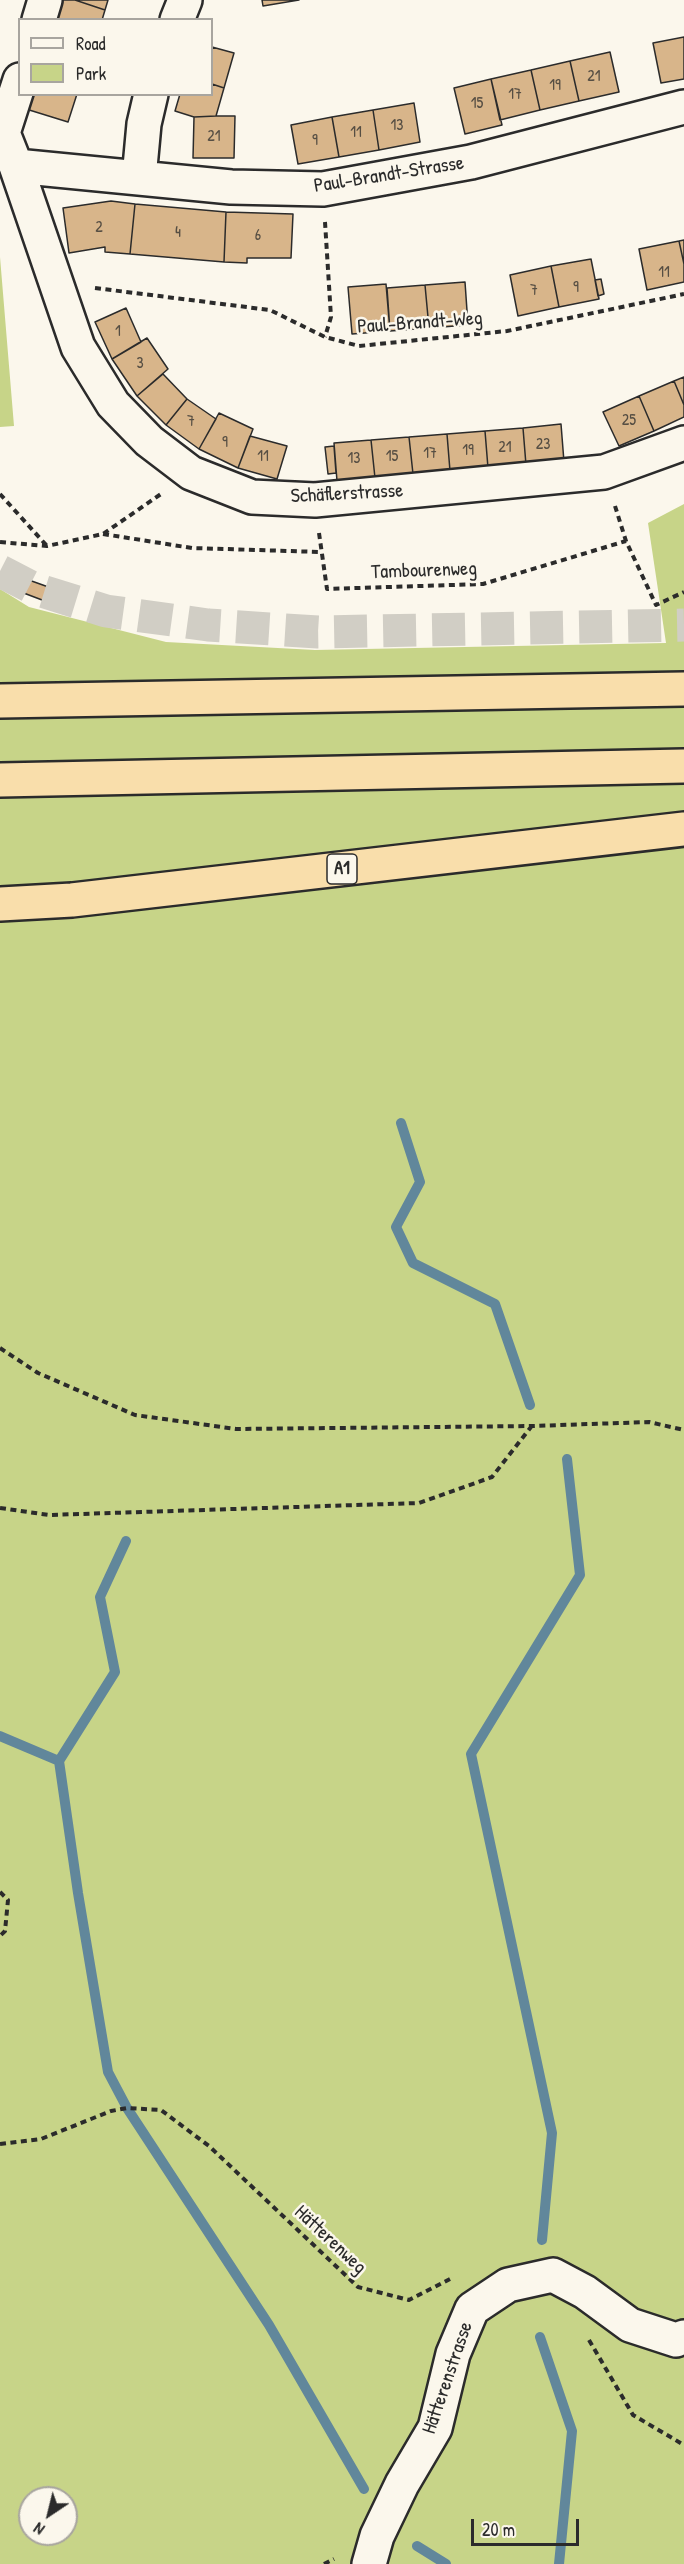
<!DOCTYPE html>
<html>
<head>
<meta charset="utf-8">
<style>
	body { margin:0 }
	#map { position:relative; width:684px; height:2564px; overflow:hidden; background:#fbf7ec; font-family:"Patrick Hand",sans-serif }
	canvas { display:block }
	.legend { position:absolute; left:18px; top:18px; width:195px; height:78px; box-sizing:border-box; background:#fbf7ec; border:2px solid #a8a59f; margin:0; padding:8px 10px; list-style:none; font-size:18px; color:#2b2b2b }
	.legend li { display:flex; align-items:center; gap:12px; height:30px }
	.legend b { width:30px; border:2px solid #a8a59f }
	.north { position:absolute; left:18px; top:2486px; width:60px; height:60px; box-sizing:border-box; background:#fbf7ec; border:2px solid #a8a59f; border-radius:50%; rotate:215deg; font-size:16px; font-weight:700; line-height:24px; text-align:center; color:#2b2b2b }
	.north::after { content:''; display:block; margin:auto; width:21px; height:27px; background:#2b2b2b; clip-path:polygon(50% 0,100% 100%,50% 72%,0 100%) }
	.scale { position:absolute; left:471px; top:2519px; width:108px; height:27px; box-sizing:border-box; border:3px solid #2b2b2b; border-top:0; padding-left:8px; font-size:18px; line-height:21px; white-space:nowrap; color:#2b2b2b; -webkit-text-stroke:4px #fbf7ec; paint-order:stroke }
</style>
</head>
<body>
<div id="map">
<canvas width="684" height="2564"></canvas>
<ul class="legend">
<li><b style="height:8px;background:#fbf7ec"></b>Road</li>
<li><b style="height:16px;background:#c7d488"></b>Park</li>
</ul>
<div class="north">N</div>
<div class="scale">20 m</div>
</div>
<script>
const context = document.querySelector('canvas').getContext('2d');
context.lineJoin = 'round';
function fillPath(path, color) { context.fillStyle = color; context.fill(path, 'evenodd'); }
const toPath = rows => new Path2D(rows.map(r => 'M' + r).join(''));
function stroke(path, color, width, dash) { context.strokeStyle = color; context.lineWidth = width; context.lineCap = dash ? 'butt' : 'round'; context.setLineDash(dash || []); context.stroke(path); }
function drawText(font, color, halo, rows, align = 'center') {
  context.font = font + ' "Patrick Hand",sans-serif'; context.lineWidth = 5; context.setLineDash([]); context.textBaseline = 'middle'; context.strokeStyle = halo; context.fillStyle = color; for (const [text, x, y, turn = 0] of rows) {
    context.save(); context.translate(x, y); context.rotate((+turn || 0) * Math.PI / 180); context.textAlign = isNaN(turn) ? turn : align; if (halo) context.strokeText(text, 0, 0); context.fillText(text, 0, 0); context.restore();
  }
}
const green = toPath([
	[0,257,14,426,0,427],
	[684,504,684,2564,0,2564,0,589,29,607,166,642,315,650,666,643,648,523],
	[30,2498,66,2498,66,2534,30,2534]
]);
const stream = toPath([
	[401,1123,420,1182,396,1227,413,1263,495,1304,530,1405],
	[0,1736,59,1761,78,1893,108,2072,127,2108,269,2325,364,2489],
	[59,1761,115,1672,100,1597,126,1541],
	[542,2240,552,2133,471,1754,580,1575,567,1459],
	[540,2337,572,2431,559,2564],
	[417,2546,446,2564]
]);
const building = toPath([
	[62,0,75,0,105,10,102,20,56,20,62,0],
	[75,0,108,0,105,10,75,0],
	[262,0,299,0,263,6,262,0],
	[684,37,684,79,661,83,653,43,684,37],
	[212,47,234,53,224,88,212,84,212,47],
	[610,52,619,92,579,101,570,61,610,52],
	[570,61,579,101,540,110,531,70,570,61],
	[531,70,540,110,500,120,491,79,531,70],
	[491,79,502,125,465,134,454,88,491,79],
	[212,84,224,88,216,116,194,117,175,111,180,94,212,94,212,84],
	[31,94,77,94,68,122,26,109,31,94],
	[414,103,420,142,379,150,373,110,414,103],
	[373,110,379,150,339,157,332,117,373,110],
	[216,116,235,116,234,158,193,158,194,117,216,116],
	[332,117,339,157,298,164,291,125,332,117],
	[111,201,135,204,130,254,105,252,105,247,69,253,63,208,111,201],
	[135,204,226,212,224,262,130,254,135,204],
	[226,212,293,214,291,258,247,258,247,263,224,262,226,212],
	[684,240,684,264,679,241,684,240],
	[679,241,684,264,684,282,647,290,639,249,679,241],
	[591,259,599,299,559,307,551,266,591,259],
	[551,266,559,307,518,316,510,275,551,266],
	[601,279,604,294,598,296,595,280,601,279],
	[465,282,468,325,429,328,425,285,465,282],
	[386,284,390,331,352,334,348,287,386,284],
	[425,285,429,328,390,331,387,288,425,285],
	[126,308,141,342,112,359,95,322,126,308],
	[147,338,168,369,137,396,112,359,147,338],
	[163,374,187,399,166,425,137,396,163,374],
	[684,377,684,405,674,381,684,377],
	[674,381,684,405,684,417,654,431,639,396,674,381],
	[639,396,654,431,619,446,603,412,639,396],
	[187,399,216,419,199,449,166,425,187,399],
	[219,413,253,429,238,468,199,449,219,413],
	[561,424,564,462,526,465,523,428,561,424],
	[523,428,526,465,488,468,485,431,523,428],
	[485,431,488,468,450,471,447,434,485,431],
	[447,434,450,471,413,474,409,437,447,434],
	[250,436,287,446,277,479,238,468,250,436],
	[409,437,413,474,375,478,371,440,409,437],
	[371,440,375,478,337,481,334,443,371,440],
	[334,446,336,473,328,474,325,447,334,446],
	[26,579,54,589,50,603,21,592,26,579]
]);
const motorwayTunnel = toPath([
	[0,571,35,589,106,611,208,625,318,632,684,625]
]);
const path = toPath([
	[325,222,331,317,325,337],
	[95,288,270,310,325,337,359,346,507,331,684,294],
	[0,494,47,546],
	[615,506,626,541,656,605,684,592],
	[319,533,327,589,483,584,626,541],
	[103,534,192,548,321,552],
	[0,542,47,546,103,534,161,494],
	[0,1348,38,1373,135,1415,236,1429,532,1426,649,1422,684,1430],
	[0,1508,49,1515,419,1503,492,1477,531,1427],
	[0,1892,8,1900,5,1931,0,1936],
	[0,2144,41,2139,111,2111,127,2108,161,2110,209,2146,358,2287,409,2300,450,2279],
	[589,2340,633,2415,684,2445],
	[324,2564,334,2559]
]);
const minor = toPath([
	[39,20,45,0],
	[177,20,185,0],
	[20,80,3,133,16,166,78,347,113,404,149,441,191,473,252,497,315,500,604,472,684,443],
	[16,166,231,187,323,189,471,162,684,107],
	[139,178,144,124,151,94],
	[369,2564,377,2536,402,2484,435,2428,453,2354,472,2309,508,2285,553,2275,585,2292,630,2325,676,2340,684,2337]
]);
const motorway = toPath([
	[0,701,684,689],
	[0,780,684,766],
	[0,904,72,900,684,829]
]);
const numberNames = [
	["21",594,77],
	["19",555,86],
	["17",515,95],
	["15",477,104],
	["13",397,126],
	["11",356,133],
	["21",214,137],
	["9",315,141],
	["2",99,228],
	["4",178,233],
	["6",258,236],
	["11",664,273],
	["9",576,288],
	["7",534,291],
	["1",118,332],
	["3",140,364],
	["25",629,421],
	["7",191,422],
	["9",225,443],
	["23",543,445],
	["21",505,448],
	["19",468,451],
	["17",430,454],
	["11",263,457],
	["15",392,457],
	["13",354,459]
];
const shields = [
	[342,869,30]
];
const shieldNames = [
	["A1",342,869]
];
const streetNames = [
	["Paul-Brandt-Strasse",389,175,-9],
	["Paul-Brandt-Weg",420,323,-4],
	["Schäflerstrasse",347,494,-3],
	["Tambourenweg",424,571,-2],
	["Hätterenweg",330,2240,43],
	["Hätterenstrasse",448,2378,-71]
];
fillPath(green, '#c7d488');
stroke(stream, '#61879b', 10);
fillPath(building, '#d8b58a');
stroke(building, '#2b2b2b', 1.5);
stroke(motorwayTunnel, '#d1cec5', 33, [33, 16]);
stroke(minor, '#2b2b2b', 38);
stroke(motorway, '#2b2b2b', 38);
stroke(path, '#2b2b2b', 4, [6, 4.5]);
stroke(minor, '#fbf7ec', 33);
stroke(motorway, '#f9deab', 33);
drawText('16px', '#564e43', null, numberNames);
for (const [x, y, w] of shields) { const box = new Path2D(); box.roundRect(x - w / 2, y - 15, w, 30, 4.5); context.fillStyle = '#fbf7ec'; context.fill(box); stroke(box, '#2b2b2b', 1.5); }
drawText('bold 18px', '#2b2b2b', null, shieldNames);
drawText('20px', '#2b2b2b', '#fbf7ec', streetNames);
</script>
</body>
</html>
